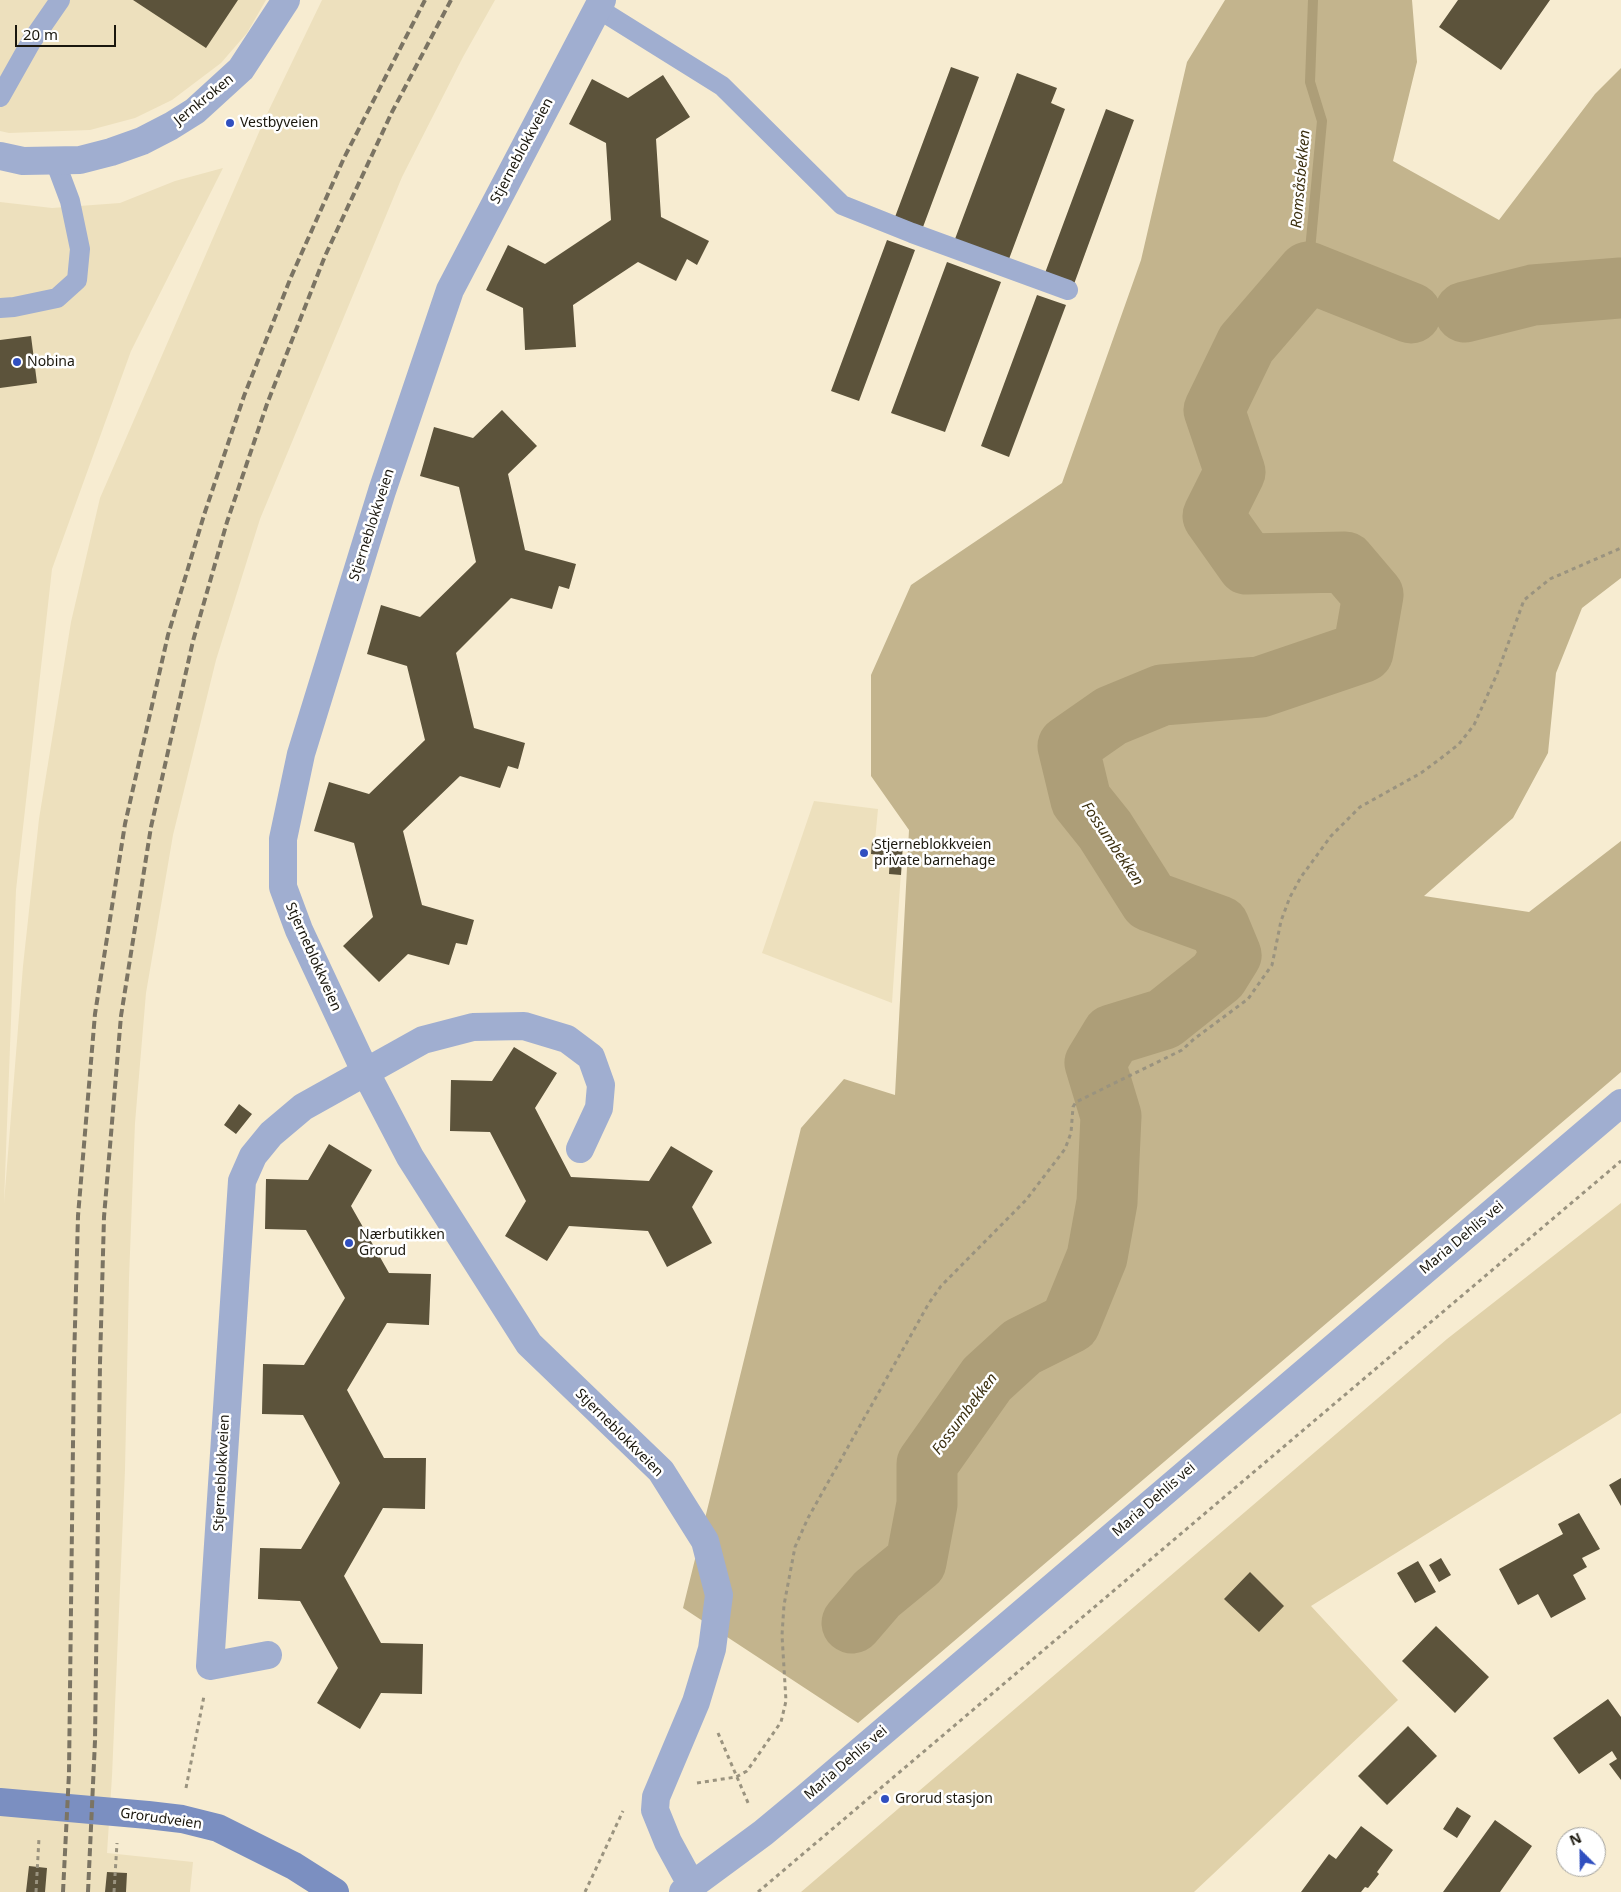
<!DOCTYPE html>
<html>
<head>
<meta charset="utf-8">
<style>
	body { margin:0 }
	#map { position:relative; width:1621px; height:1892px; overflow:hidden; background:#f7ecd1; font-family:"Noto Sans",sans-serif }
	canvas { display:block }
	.north { position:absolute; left:1556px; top:1827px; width:50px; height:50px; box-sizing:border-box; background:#fff; border:1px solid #a3a29e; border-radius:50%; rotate:337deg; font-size:14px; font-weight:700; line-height:20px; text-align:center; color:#1a170d }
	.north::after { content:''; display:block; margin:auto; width:18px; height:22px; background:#304fc0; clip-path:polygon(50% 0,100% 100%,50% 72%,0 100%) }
	.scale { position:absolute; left:15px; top:25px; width:101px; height:22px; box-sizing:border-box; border:2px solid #1a170d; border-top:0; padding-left:6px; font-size:15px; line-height:18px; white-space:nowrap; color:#1a170d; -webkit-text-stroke:4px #fff; paint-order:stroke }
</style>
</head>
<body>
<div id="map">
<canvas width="1621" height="1892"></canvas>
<div class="north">N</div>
<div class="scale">20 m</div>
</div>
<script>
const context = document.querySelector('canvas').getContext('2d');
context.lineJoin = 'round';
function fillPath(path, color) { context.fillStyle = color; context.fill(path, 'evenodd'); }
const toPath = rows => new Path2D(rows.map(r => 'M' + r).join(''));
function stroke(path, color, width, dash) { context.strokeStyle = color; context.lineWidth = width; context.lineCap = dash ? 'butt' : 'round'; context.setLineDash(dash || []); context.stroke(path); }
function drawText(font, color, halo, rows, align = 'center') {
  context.font = font + ' "Noto Sans",sans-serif'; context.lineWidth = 5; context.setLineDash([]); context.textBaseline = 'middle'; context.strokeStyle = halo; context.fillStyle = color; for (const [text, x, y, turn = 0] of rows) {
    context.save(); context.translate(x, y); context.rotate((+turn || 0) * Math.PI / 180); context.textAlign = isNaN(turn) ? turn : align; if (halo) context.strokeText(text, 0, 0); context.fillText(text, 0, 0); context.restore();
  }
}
const built = toPath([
	[0,0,266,0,247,33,221,63,172,100,135,118,90,130,9,133,0,131],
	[322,0,495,0,463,57,402,177,260,519,216,660,173,835,146,993,135,1123,129,1278,125,1470,112,1776,107,1853,193,1862,190,1892,0,1892,0,202,52,208,120,203,175,181,223,168,131,351,52,569,16,890,4,1203,23,966,39,819,71,622,100,498,266,116],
	[814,801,878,809,875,841,903,843,892,1003,762,953]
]);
const green = toPath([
	[1621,1203,1621,1413,1311,1606,1398,1700,1194,1892,801,1892,1447,1339]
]);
const forest = toPath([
	[1225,0,1412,0,1417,62,1393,161,1499,220,1595,94,1621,68,1621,578,1582,608,1556,673,1548,753,1513,818,1424,896,1529,912,1621,841,1621,1072,858,1723,683,1608,801,1128,844,1079,895,1095,909,830,871,776,871,675,911,585,1062,483,1141,260,1187,62]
]);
const stream = toPath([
	[1308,272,1322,121,1310,82,1313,0]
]);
const river = toPath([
	[1465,312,1533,295,1621,288],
	[852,1623,877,1594,916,1562,927,1504,927,1464,987,1379,1022,1347,1070,1323,1097,1257,1107,1202,1111,1116,1095,1063,1112,1035,1164,1019,1218,976,1231,955,1219,926,1150,901,1105,830,1081,800,1068,746,1111,716,1162,695,1260,687,1363,652,1373,595,1345,562,1247,564,1213,516,1235,472,1214,410,1246,344,1308,272,1411,313]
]);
const building = toPath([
	[133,0,238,0,206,48],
	[1458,0,1550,0,1501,70,1439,27],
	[951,67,979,77,923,227,895,217],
	[1017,73,1057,88,1051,103,1065,109,1009,259,955,239],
	[663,75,690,117,656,139,661,217,709,241,697,265,687,259,676,281,638,262,573,305,576,347,525,350,523,308,486,290,508,245,545,264,611,220,606,143,569,124,592,79,628,98],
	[1106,109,1134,120,1074,284,1045,273],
	[887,240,915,250,859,401,831,391],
	[947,262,1001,282,945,432,891,413],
	[1037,295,1066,305,1009,457,981,446],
	[31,336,37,383,0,388,0,340],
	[502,410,537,446,508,474,525,550,576,564,569,589,559,586,552,609,511,598,456,653,474,728,525,743,518,769,508,766,500,788,460,776,403,831,422,905,474,920,467,945,456,943,449,965,408,954,379,982,343,946,373,917,354,843,314,831,329,782,369,794,425,740,407,666,367,654,381,605,420,617,476,562,459,487,420,476,434,427,473,438],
	[872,842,903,843,901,875,889,874,890,856,871,854],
	[514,1047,557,1073,535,1108,571,1177,649,1181,671,1146,713,1171,692,1207,712,1243,667,1267,648,1231,569,1226,547,1261,505,1236,526,1201,490,1132,450,1131,451,1080,492,1081],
	[239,1104,252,1114,236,1134,224,1125],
	[329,1144,372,1170,351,1206,389,1273,431,1274,429,1325,387,1323,347,1390,384,1458,426,1458,425,1509,383,1508,344,1576,381,1643,423,1644,422,1694,381,1693,360,1729,317,1703,338,1668,300,1601,258,1599,260,1548,301,1549,340,1483,303,1415,262,1414,263,1364,304,1365,345,1298,306,1230,265,1229,266,1179,308,1180],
	[1621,1478,1621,1506,1609,1485],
	[1579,1513,1600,1549,1582,1558,1587,1567,1573,1575,1586,1599,1551,1618,1538,1594,1518,1605,1499,1569,1563,1534,1558,1524],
	[1441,1558,1451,1575,1439,1582,1429,1565],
	[1418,1561,1436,1592,1415,1603,1397,1573],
	[1250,1572,1284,1606,1259,1632,1224,1599],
	[1436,1626,1489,1677,1455,1713,1402,1661],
	[1608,1699,1621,1717,1621,1780,1609,1764,1617,1759,1612,1751,1579,1774,1553,1738],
	[1408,1726,1437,1756,1387,1805,1358,1776],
	[1457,1807,1471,1816,1457,1838,1443,1829],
	[1495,1820,1532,1846,1500,1892,1443,1892],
	[1361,1826,1393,1850,1377,1872,1379,1874,1368,1888,1365,1887,1361,1892,1301,1892,1329,1854,1336,1859],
	[29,1866,47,1868,45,1892,26,1892],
	[107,1872,127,1873,126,1892,105,1892]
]);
const path = toPath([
	[718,1733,749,1805],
	[697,1783,736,1777,747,1771,781,1722,786,1701,782,1635,784,1605,795,1547,808,1518,929,1303,941,1286,1026,1200,1065,1149,1071,1133,1073,1107,1076,1102,1182,1050,1194,1039,1248,999,1272,965,1281,921,1290,897,1301,877,1331,836,1360,807,1421,773,1440,759,1459,744,1474,725,1497,674,1524,600,1550,579,1621,548],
	[186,1788,204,1696],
	[36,1892,39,1838],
	[114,1892,117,1843],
	[585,1892,623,1811],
	[758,1892,1621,1161]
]);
const lane = toPath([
	[597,8,722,86,842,205,912,233,1068,290],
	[0,97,31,42,60,0],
	[0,308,14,307,57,298,77,280,80,249,70,201,55,161]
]);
const street = toPath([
	[602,0,450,290,382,491,301,754,283,839,283,887,299,930,365,1071,410,1157,529,1344,661,1471,705,1541,719,1595,712,1649,696,1702,656,1797,655,1810,668,1842,692,1886],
	[0,156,23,161,80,160,111,152,142,141,171,126,195,111,241,69,286,0],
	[268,1655,210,1666,242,1181,253,1156,271,1134,303,1107,423,1040,473,1027,524,1026,567,1039,591,1057,601,1085,599,1108,580,1149],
	[683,1892,763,1833,804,1799,1621,1103]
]);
const secondary = toPath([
	[0,1802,148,1815,182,1819,218,1828,294,1866,335,1892]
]);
const rail = toPath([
	[63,1892,69,1773,74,1362,78,1216,95,1014,125,824,168,635,204,515,244,396,291,277,344,158,425,0],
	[88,1892,95,1741,100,1363,104,1217,121,1016,151,827,193,641,227,522,267,404,325,256,392,112,451,0]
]);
const markers = [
	[230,123,5,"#304fc0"],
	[17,362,5,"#304fc0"],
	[864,853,5,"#304fc0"],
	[349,1243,5,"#304fc0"],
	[885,1799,5,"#304fc0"]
];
const streetNames = [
	["Jernkroken",204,100,-39],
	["Stjerneblokkveien",522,151,-62],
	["Stjerneblokkveien",372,525,-72],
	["Stjerneblokkveien",313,957,66],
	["Maria Dehlis vei",1462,1238,-40],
	["Stjerneblokkveien",619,1433,45],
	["Stjerneblokkveien",222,1473,-87],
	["Maria Dehlis vei",1154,1500,-41],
	["Maria Dehlis vei",846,1763,-41],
	["Grorudveien",161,1819,8]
];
const poiNames = [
	["Vestbyveien",240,123],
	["Nobina",27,362],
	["Stjerneblokkveien",874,845],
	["private barnehage",874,861],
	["Nærbutikken",359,1235],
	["Grorud",359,1251],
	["Grorud stasjon",895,1799]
];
const waterNames = [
	["Romsåsbekken",1301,179,-85],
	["Fossumbekken",1112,844,56],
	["Fossumbekken",965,1414,-53]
];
fillPath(built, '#ede0bd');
fillPath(green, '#e0d1a9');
fillPath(forest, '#c3b48d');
stroke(stream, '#ad9e78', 10);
stroke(river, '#ad9e78', 61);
fillPath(building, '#5c533b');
stroke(path, '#9a937f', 3, [4, 4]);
stroke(lane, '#a0aed0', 20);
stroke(street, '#a0aed0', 28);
stroke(secondary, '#7b8fc1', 28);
stroke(rail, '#7b7463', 4, [8, 4]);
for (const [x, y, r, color] of markers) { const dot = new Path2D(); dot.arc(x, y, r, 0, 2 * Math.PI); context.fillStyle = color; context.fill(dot); stroke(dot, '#fff', 2); }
drawText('14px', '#1a170d', '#fff', streetNames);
drawText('14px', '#1a170d', '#fff', poiNames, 'left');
drawText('italic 15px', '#3c3010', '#fff', waterNames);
</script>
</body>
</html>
